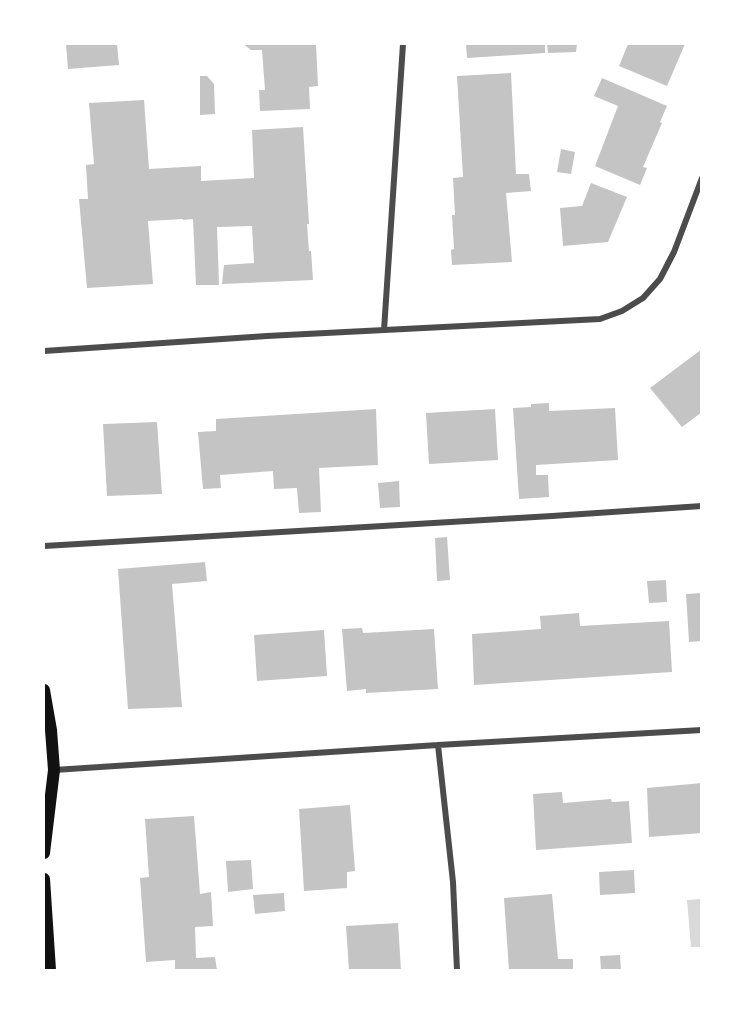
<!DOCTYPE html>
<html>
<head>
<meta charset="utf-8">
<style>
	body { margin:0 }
	#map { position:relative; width:745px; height:1014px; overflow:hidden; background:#fff; font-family:"Source Sans 3",sans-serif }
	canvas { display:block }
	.frame { position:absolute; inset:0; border:45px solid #fff; pointer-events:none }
</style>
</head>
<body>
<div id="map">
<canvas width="745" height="1014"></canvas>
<div class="frame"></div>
</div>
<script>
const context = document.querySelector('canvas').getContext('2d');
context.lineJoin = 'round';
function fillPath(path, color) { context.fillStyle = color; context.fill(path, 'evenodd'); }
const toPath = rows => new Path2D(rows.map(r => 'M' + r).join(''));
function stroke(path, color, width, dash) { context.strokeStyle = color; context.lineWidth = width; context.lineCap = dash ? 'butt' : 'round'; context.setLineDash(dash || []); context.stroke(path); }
const water = toPath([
	[701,899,701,947,691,947,687,900]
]);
const building = toPath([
	[66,44,117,44,119,65,68,69],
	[243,44,316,44,318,86,309,87,310,109,260,111,259,90,265,90,262,50,251,50],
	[466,44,545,44,545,53,467,58],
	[547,44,577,44,576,52,548,53],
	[628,44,685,44,667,86,619,66],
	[511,73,516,174,529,174,531,191,506,193,512,262,452,265,451,250,454,249,452,215,455,215,453,178,463,177,457,76],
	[200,76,207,76,214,84,215,114,200,115],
	[602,78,667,106,660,122,662,123,643,167,647,168,640,185,595,166,618,106,594,96],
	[144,100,149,169,201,166,201,181,254,178,252,130,303,127,309,224,307,224,309,251,311,251,313,280,222,284,224,265,254,263,252,226,217,227,219,285,196,285,193,219,183,220,183,219,148,221,153,284,87,288,79,199,88,199,86,165,94,164,89,103],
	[561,149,575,152,571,174,557,172],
	[591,183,627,197,608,242,563,246,560,208,582,206],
	[702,349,702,412,682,427,650,388],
	[549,403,549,411,615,408,618,460,536,465,536,475,548,475,549,497,519,499,513,408,531,407,531,404],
	[376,409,378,465,319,468,321,512,299,513,297,488,274,489,273,471,220,475,221,488,203,489,198,432,216,431,216,419],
	[495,409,498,460,429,464,426,413],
	[157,422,162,494,107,496,103,424],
	[399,481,400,507,380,508,378,483],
	[447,537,450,580,437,581,435,538],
	[205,562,207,581,172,584,182,707,128,709,118,569],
	[666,580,667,602,649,603,647,581],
	[702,593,702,641,689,642,686,594],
	[579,613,580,626,669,621,672,672,474,685,472,634,541,629,540,616],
	[362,628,363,633,434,629,438,689,366,693,366,689,347,691,342,629],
	[324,630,327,676,257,681,254,635],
	[702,783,702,833,649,837,647,788],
	[562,792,563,803,611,799,612,802,629,801,632,843,536,850,533,794],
	[350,805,355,871,347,872,347,888,304,891,299,809],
	[194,816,200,894,211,892,213,926,195,927,196,958,215,957,217,970,175,970,175,960,146,962,140,878,149,877,145,819],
	[251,860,253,889,228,892,226,861],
	[634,870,635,893,600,895,599,872],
	[284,893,285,911,255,914,253,895],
	[552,894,558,959,573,959,573,970,509,970,504,898],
	[398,923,401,970,349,970,346,926],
	[620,955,621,970,601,970,600,956]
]);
const minor = toPath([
	[384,330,403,44],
	[44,351,267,336,600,319,622,311,643,298,660,279,674,252,702,178],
	[44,546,552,516,702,506],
	[438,745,453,882,457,970],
	[54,770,438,745,702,730]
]);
const secondary = toPath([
	[44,690,51,730,54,770,44,853],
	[44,879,50,970]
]);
fillPath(water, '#d9d9d9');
fillPath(building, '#c4c4c4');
stroke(minor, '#4c4c4c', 6);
stroke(secondary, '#111', 12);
</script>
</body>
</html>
